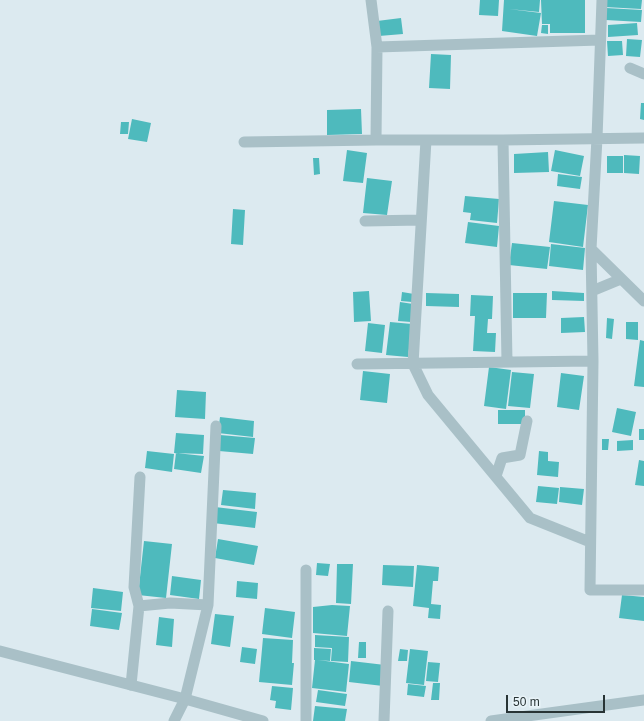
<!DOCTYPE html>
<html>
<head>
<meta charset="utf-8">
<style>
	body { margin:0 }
	#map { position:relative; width:644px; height:721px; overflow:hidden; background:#dceaf0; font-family:Arial,sans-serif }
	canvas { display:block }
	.scale { position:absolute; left:506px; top:695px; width:99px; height:18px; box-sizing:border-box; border:2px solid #283435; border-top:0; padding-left:5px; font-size:12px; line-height:14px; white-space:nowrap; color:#283435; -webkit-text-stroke:3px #e8f3f8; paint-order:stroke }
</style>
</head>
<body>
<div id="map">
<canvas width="644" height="721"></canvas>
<div class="scale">50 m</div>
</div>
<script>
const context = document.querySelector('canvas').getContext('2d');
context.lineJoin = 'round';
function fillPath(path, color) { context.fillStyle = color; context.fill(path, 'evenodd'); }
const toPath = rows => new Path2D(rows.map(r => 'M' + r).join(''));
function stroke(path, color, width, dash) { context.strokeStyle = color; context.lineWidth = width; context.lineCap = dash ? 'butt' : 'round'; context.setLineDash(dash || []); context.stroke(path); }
const building = toPath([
	[480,0,499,0,498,16,479,15],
	[504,0,540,0,539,12,509,9,541,13,537,36,502,31],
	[541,0,585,0,585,33,550,33,550,24,542,24],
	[606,0,642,0,641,9,605,7],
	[606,8,642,10,641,22,606,20],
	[401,18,403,34,379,36,377,21],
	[637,23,638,35,608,37,608,25],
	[542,25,548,25,548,34,541,33],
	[627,39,642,40,640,57,626,56],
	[607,41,622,41,623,55,608,56],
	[431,54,451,55,450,89,429,88],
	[641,103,644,103,644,120,640,119],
	[361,109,362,134,327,135,327,110],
	[132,119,151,123,147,142,128,139],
	[121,122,129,122,128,134,120,134],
	[347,150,367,153,363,183,343,181],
	[555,150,584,156,580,176,551,171],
	[548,152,549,172,514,173,514,154],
	[624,155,640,156,639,174,624,173],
	[607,156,623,156,623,173,607,173],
	[313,158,319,158,320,174,314,175],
	[558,174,582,177,580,189,557,186],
	[367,178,392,181,387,215,363,213],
	[465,196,499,199,497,223,470,220,471,213,463,212],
	[554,201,588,205,583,247,549,242],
	[233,209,245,210,243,245,231,244],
	[468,222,499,226,497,247,465,243],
	[512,243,550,247,547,269,509,265],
	[551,244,585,248,583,270,549,266],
	[369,291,371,321,354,322,353,292],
	[552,291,584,293,584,301,552,300],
	[402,292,414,294,412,302,401,301],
	[426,293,459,294,459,307,426,306],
	[513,293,547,293,546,318,513,318],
	[471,295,493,296,492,319,488,319,487,333,496,333,495,352,473,351,475,316,470,316],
	[400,302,413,304,411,322,398,321],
	[584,317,585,332,561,333,561,318],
	[607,318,614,319,612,339,606,338],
	[390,322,412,324,408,357,386,355],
	[626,322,638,322,638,340,626,339],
	[368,323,385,325,382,353,365,351],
	[640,340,644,341,644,387,634,386],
	[489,367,511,370,506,409,484,406],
	[363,371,390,374,387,403,360,400],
	[512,372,534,374,530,408,508,406],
	[561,373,584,376,579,410,557,407],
	[177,390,206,392,205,419,175,417],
	[617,408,636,412,631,436,612,432],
	[498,410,525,410,525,424,498,424],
	[220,417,254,421,253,437,218,433],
	[639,429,644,429,644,440,639,440],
	[176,433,204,435,203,454,174,453],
	[220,435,255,438,253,454,219,451],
	[602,439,609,439,608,450,602,450],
	[633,440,633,450,617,451,617,441],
	[147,451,174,454,172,472,145,468],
	[539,451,548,452,548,461,559,462,558,477,537,475],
	[176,453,204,456,201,473,174,469],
	[639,460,644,461,644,486,635,485],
	[538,486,559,488,557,504,536,502],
	[560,487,584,489,582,505,559,502],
	[223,490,256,493,255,509,221,505],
	[215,507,257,512,255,528,213,523],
	[218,539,258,546,254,565,215,558],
	[144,541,172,544,166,598,138,595],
	[317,563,330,564,328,576,316,575],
	[337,564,353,564,351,604,336,603],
	[383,565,414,566,413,587,382,585],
	[417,565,439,567,438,581,433,581,431,604,441,605,440,619,428,618,429,608,413,606],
	[172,576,201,580,199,599,170,595],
	[237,581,258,583,257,599,236,597],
	[93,588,123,592,121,611,91,608],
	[622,595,644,597,644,621,619,618],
	[332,605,350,606,347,636,313,633,313,607],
	[265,608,295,612,292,638,262,634],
	[92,609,122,613,119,630,90,626],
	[215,614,234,616,230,647,211,644],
	[159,617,174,619,172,647,156,645],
	[315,635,349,637,348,662,331,661,332,648,315,647],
	[263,638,293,640,292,663,294,663,292,685,259,682],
	[359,642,366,642,366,658,358,658],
	[242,647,257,649,255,664,240,662],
	[314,648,331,649,330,661,318,660,349,664,346,692,312,688,315,660,314,660],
	[400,649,408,650,407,661,398,661],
	[410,649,428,651,424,685,406,683],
	[351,661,385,665,383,686,349,682],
	[428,662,440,663,438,682,426,681],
	[433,683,440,683,439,700,431,700],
	[408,684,426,686,424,697,407,695],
	[272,686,293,688,291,710,275,708,276,701,270,700],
	[318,690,347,694,345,706,316,702],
	[315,706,347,709,345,721,313,721]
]);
const minor = toPath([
	[371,0,377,47,376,140,503,140,644,138],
	[602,0,597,138,591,249,593,361,590,590,644,590],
	[377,47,600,40],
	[630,68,644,74],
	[426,140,413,364,428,395,530,518,590,542],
	[503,140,507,362],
	[244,142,376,140],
	[365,221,421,220],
	[591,249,644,301],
	[592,291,621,279],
	[357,364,593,361],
	[496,476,502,458,520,455,527,421],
	[306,570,306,721],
	[139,606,170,603,208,605],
	[131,685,139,606,134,587,140,477],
	[174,721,185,699,208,605,216,426],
	[384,721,388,611]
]);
const tertiary = toPath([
	[0,651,185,699,263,721],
	[491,721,644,700]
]);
fillPath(building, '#4ebabd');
stroke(minor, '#a9c0c7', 11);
stroke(tertiary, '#a9c0c7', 11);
</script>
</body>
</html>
